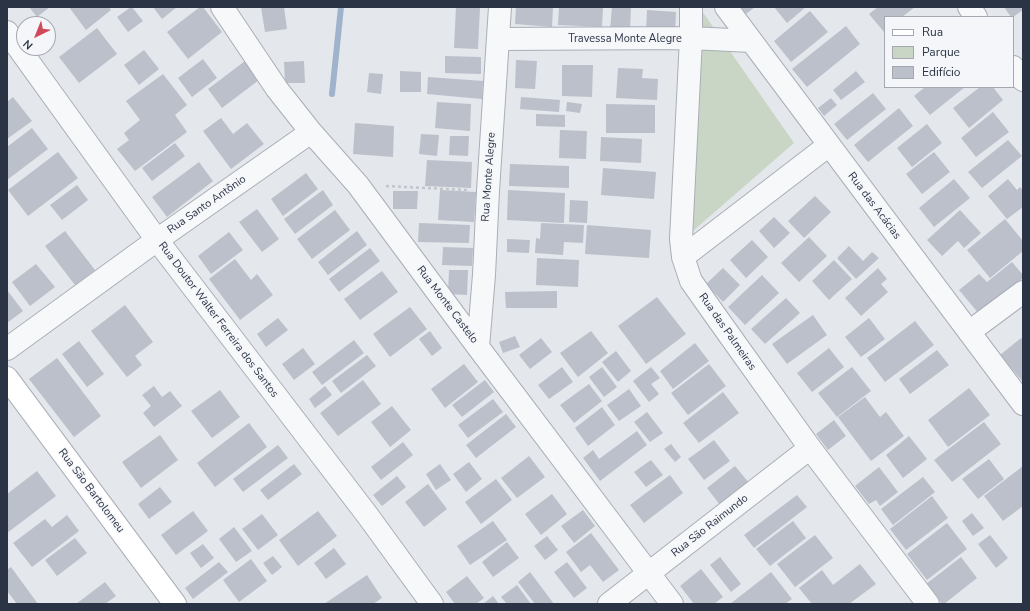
<!DOCTYPE html>
<html>
<head>
<meta charset="utf-8">
<style>
	body { margin:0 }
	#map { position:relative; width:1030px; height:611px; overflow:hidden; background:#e4e7ec; font-family:"Nunito Sans",sans-serif }
	canvas { display:block }
	.frame { position:absolute; inset:0; border:8px solid #2b3445; pointer-events:none }
	.legend { position:absolute; left:884px; top:16px; width:130px; height:72px; box-sizing:border-box; background:#f4f6f9; border:1px solid #a4a8b1; margin:0; padding:5px 7px; list-style:none; font-size:12px; color:#2b3445 }
	.legend li { display:flex; align-items:center; gap:8px; height:20px }
	.legend b { width:20px; border:1px solid #a4a8b1 }
	.north { position:absolute; left:16px; top:16px; width:40px; height:40px; box-sizing:border-box; background:#f4f6f9; border:1px solid #a4a8b1; border-radius:50%; rotate:223deg; font-size:11px; font-weight:700; line-height:16px; text-align:center; color:#2b3445 }
	.north::after { content:''; display:block; margin:auto; width:14px; height:18px; background:#d1495b; clip-path:polygon(50% 0,100% 100%,50% 72%,0 100%) }
</style>
</head>
<body>
<div id="map">
<canvas width="1030" height="611"></canvas>
<div class="frame"></div>
<ul class="legend">
<li><b style="height:5px;background:#fff"></b>Rua</li>
<li><b style="height:11px;background:#c9d6c5"></b>Parque</li>
<li><b style="height:11px;background:#bbc0ca"></b>Edifício</li>
</ul>
<div class="north">N</div>
</div>
<script>
const context = document.querySelector('canvas').getContext('2d');
context.lineJoin = 'round';
function fillPath(path, color) { context.fillStyle = color; context.fill(path, 'evenodd'); }
const toPath = rows => new Path2D(rows.map(r => 'M' + r).join(''));
function stroke(path, color, width, dash) { context.strokeStyle = color; context.lineWidth = width; context.lineCap = dash ? 'butt' : 'round'; context.setLineDash(dash || []); context.stroke(path); }
function drawText(font, color, halo, rows, align = 'center') {
  context.font = font + ' "Nunito Sans",sans-serif'; context.lineWidth = 3; context.setLineDash([]); context.textBaseline = 'middle'; context.strokeStyle = halo; context.fillStyle = color; for (const [text, x, y, turn = 0] of rows) {
    context.save(); context.translate(x, y); context.rotate((+turn || 0) * Math.PI / 180); context.textAlign = isNaN(turn) ? turn : align; if (halo) context.strokeText(text, 0, 0); context.fillText(text, 0, 0); context.restore();
  }
}
const green = toPath([
	[702,11,794,143,693,231]
]);
const stream = toPath([
	[332,94,341,7]
]);
const building = toPath([
	[29,7,50,7,37,17],
	[69,7,109,7,111,10,86,30],
	[131,7,132,7,143,21,128,32,117,17],
	[153,7,177,7,162,19],
	[200,7,203,7,222,32,188,59,167,32],
	[261,7,284,7,287,29,265,32],
	[456,7,480,7,478,49,454,48],
	[516,7,553,7,552,27,515,24],
	[559,7,603,7,602,27,558,25],
	[612,7,631,7,630,31,610,30],
	[741,7,755,7,746,14],
	[774,7,806,7,787,23],
	[878,7,915,7,902,17,885,17,885,31,884,32,869,14],
	[1004,7,1023,7,1023,10,1013,17,1011,17],
	[647,10,676,12,675,34,646,33],
	[810,11,828,32,791,62,774,41],
	[846,26,860,44,807,87,792,69],
	[97,28,117,54,79,83,59,57],
	[144,50,159,69,139,85,124,65],
	[445,56,481,57,481,74,445,73],
	[203,59,217,78,192,97,178,78],
	[516,60,537,61,535,89,515,88],
	[245,61,259,80,222,108,208,89],
	[304,61,305,83,285,83,284,62],
	[562,65,593,65,592,97,562,96],
	[618,68,643,69,642,78,658,79,657,100,616,98],
	[400,71,421,72,421,92,400,92],
	[856,71,865,82,841,100,833,90],
	[369,73,383,74,381,94,367,92],
	[163,74,187,105,175,115,187,132,135,171,117,149,129,140,124,133,140,120,126,101],
	[428,77,483,81,482,99,427,94],
	[925,87,965,87,930,115,914,96],
	[980,87,993,87,1003,100,969,128,953,108],
	[873,93,886,109,847,140,834,124],
	[13,97,32,121,7,139,7,102],
	[521,97,560,100,559,112,520,109],
	[831,98,837,105,824,116,818,108],
	[437,102,471,104,470,131,435,128],
	[567,102,582,104,580,113,566,111],
	[606,104,655,105,655,133,606,133],
	[899,108,913,126,868,162,854,145],
	[993,112,1009,132,976,157,961,138],
	[536,114,565,115,565,127,536,126],
	[221,118,233,134,247,123,264,144,231,169,203,131],
	[355,123,394,126,393,157,353,154],
	[927,124,942,143,912,167,897,148],
	[32,128,48,149,7,180,7,147],
	[560,130,587,131,586,159,559,158],
	[421,134,439,135,437,156,419,154],
	[450,136,469,136,468,156,449,155],
	[601,137,642,139,641,163,600,161],
	[1008,140,1022,156,982,188,968,172],
	[175,143,185,156,152,181,142,168],
	[58,152,78,178,28,216,8,190],
	[934,152,950,172,922,194,906,174],
	[427,160,472,162,471,188,425,186],
	[199,162,213,181,167,217,152,197],
	[510,164,569,166,569,188,509,186],
	[603,168,656,172,654,199,601,195],
	[306,173,318,189,283,216,271,199],
	[954,179,970,198,934,227,919,208],
	[1008,179,1017,190,1020,187,1023,190,1023,207,1007,219,988,196],
	[77,185,88,200,62,220,50,205],
	[323,190,333,205,295,234,284,219],
	[440,190,476,192,474,222,438,220],
	[508,190,565,193,564,223,507,220],
	[393,191,418,191,417,209,393,209],
	[815,196,831,212,804,238,788,221],
	[570,200,588,201,587,223,569,222],
	[257,209,279,239,262,252,239,222],
	[335,210,350,230,312,259,297,239],
	[960,210,981,233,964,248,958,241,942,256,927,240],
	[774,217,790,233,774,248,759,231],
	[1005,219,1023,241,1023,251,990,278,967,250],
	[419,223,470,225,469,243,418,242],
	[541,223,584,225,583,243,564,242,563,255,535,253,536,238,540,239],
	[587,225,651,230,649,258,585,254],
	[65,231,95,270,75,285,45,246],
	[357,231,367,245,328,275,318,262],
	[229,232,243,250,211,274,198,256],
	[809,237,827,256,799,282,781,263],
	[507,239,530,240,529,253,507,252],
	[752,240,768,257,746,278,730,260],
	[849,246,863,261,872,252,879,258,856,279,837,258],
	[443,247,473,248,472,266,442,265],
	[370,248,380,261,339,292,329,279],
	[537,258,579,260,578,287,536,285],
	[235,259,251,280,257,274,273,295,240,320,209,279],
	[834,260,852,279,829,300,812,281],
	[1012,262,1023,275,1023,278,980,315,959,290,979,274,987,282],
	[36,264,55,287,30,306,12,282],
	[723,268,740,285,723,302,706,284],
	[878,268,887,279,881,284,888,292,861,316,845,298],
	[449,270,468,270,467,295,448,294],
	[382,271,398,292,360,320,344,299],
	[762,275,779,293,745,325,728,307],
	[7,290,23,311,7,323],
	[557,291,557,308,506,308,505,292],
	[657,297,686,334,646,364,618,326],
	[786,298,800,313,765,344,751,329],
	[125,305,153,342,135,356,142,365,127,377,91,331],
	[410,307,427,329,390,357,373,334],
	[813,315,827,335,787,364,772,344],
	[278,318,288,330,266,347,257,334],
	[869,318,885,339,861,357,845,337],
	[915,321,934,345,885,382,867,358],
	[430,331,442,348,432,356,419,339],
	[591,331,608,353,578,377,560,353],
	[515,336,520,347,503,353,499,342],
	[541,338,552,352,530,369,519,355],
	[1021,338,1023,341,1023,382,1000,355],
	[354,340,364,353,322,385,312,372],
	[79,341,104,374,87,387,62,354],
	[695,343,709,361,673,389,660,371],
	[303,348,315,364,294,380,282,364],
	[829,348,844,367,812,392,797,373],
	[937,350,949,365,910,394,899,379],
	[616,351,631,371,618,382,602,362],
	[367,355,376,366,341,393,332,381],
	[57,358,101,416,74,437,29,379],
	[464,364,478,382,445,408,431,389],
	[709,364,726,386,688,415,671,393],
	[562,367,573,382,549,399,538,385],
	[602,367,617,387,604,397,589,377],
	[651,367,660,378,651,384,659,394,649,402,633,381],
	[852,367,871,391,837,417,818,393],
	[363,380,381,404,338,436,320,413],
	[485,380,494,392,462,417,452,405],
	[589,384,602,401,574,423,560,405],
	[154,386,162,397,170,391,182,406,154,427,143,413,151,406,142,395],
	[325,386,332,395,315,408,309,399],
	[969,388,990,415,948,447,928,420],
	[629,389,641,406,619,421,607,405],
	[220,390,240,417,212,438,191,411],
	[723,392,739,413,699,443,683,423],
	[865,397,880,417,886,412,904,436,871,461,838,417],
	[493,399,503,412,468,438,458,425],
	[392,406,411,430,390,447,371,422],
	[602,407,615,425,588,446,575,428],
	[647,412,663,433,650,442,634,422],
	[506,414,516,427,476,458,466,445],
	[834,420,846,436,828,450,816,434],
	[984,422,1001,444,952,482,934,460],
	[249,423,267,447,215,487,197,463],
	[637,431,647,445,600,481,583,458,593,450,599,459],
	[160,435,178,460,141,488,122,462],
	[909,436,927,459,903,478,886,455],
	[714,440,730,461,704,480,688,459],
	[403,442,413,455,381,480,371,467],
	[671,444,681,457,675,462,664,449],
	[278,445,288,458,243,492,233,479],
	[529,456,545,477,517,498,501,478],
	[989,459,1004,479,978,499,962,479],
	[651,460,663,475,646,487,634,472],
	[469,462,482,479,466,492,453,474],
	[294,464,302,474,268,500,260,490],
	[440,464,451,480,436,490,426,474],
	[735,466,749,483,720,505,707,488],
	[1023,466,1023,506,1003,521,984,496],
	[879,467,898,492,880,506,876,500,869,504,855,486],
	[37,471,56,496,7,533,7,494],
	[670,475,683,493,644,523,630,505],
	[397,476,406,487,382,506,373,495],
	[923,477,935,492,893,525,881,509],
	[496,479,512,500,481,524,465,502],
	[428,484,447,509,424,527,405,502],
	[160,487,172,502,149,519,138,504],
	[552,494,567,514,541,535,525,514],
	[797,495,807,507,754,548,744,535],
	[932,496,948,518,906,550,890,529],
	[583,510,595,526,574,543,561,526],
	[193,511,208,531,176,555,161,535],
	[318,511,337,536,298,566,279,540],
	[972,513,984,528,973,536,962,521],
	[262,514,278,535,258,550,242,529],
	[67,515,79,531,32,567,13,543,45,519,52,527],
	[493,521,507,540,470,565,457,546],
	[793,521,806,538,770,566,756,549],
	[947,523,967,549,927,580,907,554],
	[234,527,252,551,236,562,219,539],
	[591,533,619,570,603,582,590,565,581,572,566,552],
	[815,535,833,558,795,587,777,564],
	[990,535,1008,558,996,568,978,544],
	[547,536,558,550,545,560,534,546],
	[75,538,87,553,57,576,45,560],
	[507,542,519,558,493,577,482,562],
	[203,544,214,558,201,568,190,553],
	[334,548,346,564,326,579,314,563],
	[273,556,282,567,272,575,263,563],
	[720,557,741,584,731,592,710,565],
	[961,557,977,578,944,604,942,604,926,584],
	[251,559,267,581,239,602,223,580],
	[219,562,228,572,193,599,185,588],
	[567,562,587,588,574,598,554,572],
	[860,564,876,584,849,604,812,604,799,588,822,570,833,585],
	[11,567,38,604,17,604,7,591,7,570],
	[701,569,723,597,714,604,694,604,680,586],
	[530,572,554,604,535,604,518,582],
	[771,572,792,599,785,604,730,604],
	[367,575,382,598,373,604,324,604],
	[467,576,484,598,476,604,455,604,446,592],
	[105,582,116,596,105,604,76,604],
	[517,585,531,604,507,604,501,597],
	[493,596,499,604,483,604]
]);
const path = toPath([
	[386,186,467,190]
]);
const street = toPath([
	[222,7,277,89,311,132,358,185,478,347,672,604],
	[691,7,691,38,681,239,683,257,691,281,715,315,810,448,928,604],
	[726,7,1023,404],
	[969,7,976,17],
	[7,32,157,240,368,516,432,604],
	[498,39,691,38,751,41],
	[1013,67,1023,80],
	[683,257,829,145],
	[969,332,1023,292],
	[478,347,484,275,488,191,500,7],
	[7,349,157,240,311,132],
	[609,604,810,448]
]);
const secondary = toPath([
	[7,378,175,604]
]);
const streetNames = [
	["Travessa Monte Alegre",625,39],
	["Rua Monte Alegre",489,177,-86],
	["Rua Santo Antônio",207,205,-35],
	["Rua das Acácias",874,206,53],
	["Rua Monte Castelo",447,305,53],
	["Rua Doutor Walter Ferreira dos Santos",218,320,53],
	["Rua das Palmeiras",727,332,55],
	["Rua São Bartolomeu",91,491,53],
	["Rua São Raimundo",710,526,-38]
];
fillPath(green, '#c9d6c5');
stroke(stream, '#9fb4cc', 6);
fillPath(building, '#bbc0ca');
stroke(street, '#a9aeb7', 24);
stroke(secondary, '#a9aeb7', 24);
stroke(path, '#c2c5cb', 2.5, [3, 3]);
stroke(street, '#f7f8fa', 22);
stroke(secondary, '#fff', 22);
drawText('11px', '#2b3445', '#f4f6f9', streetNames);
</script>
</body>
</html>
